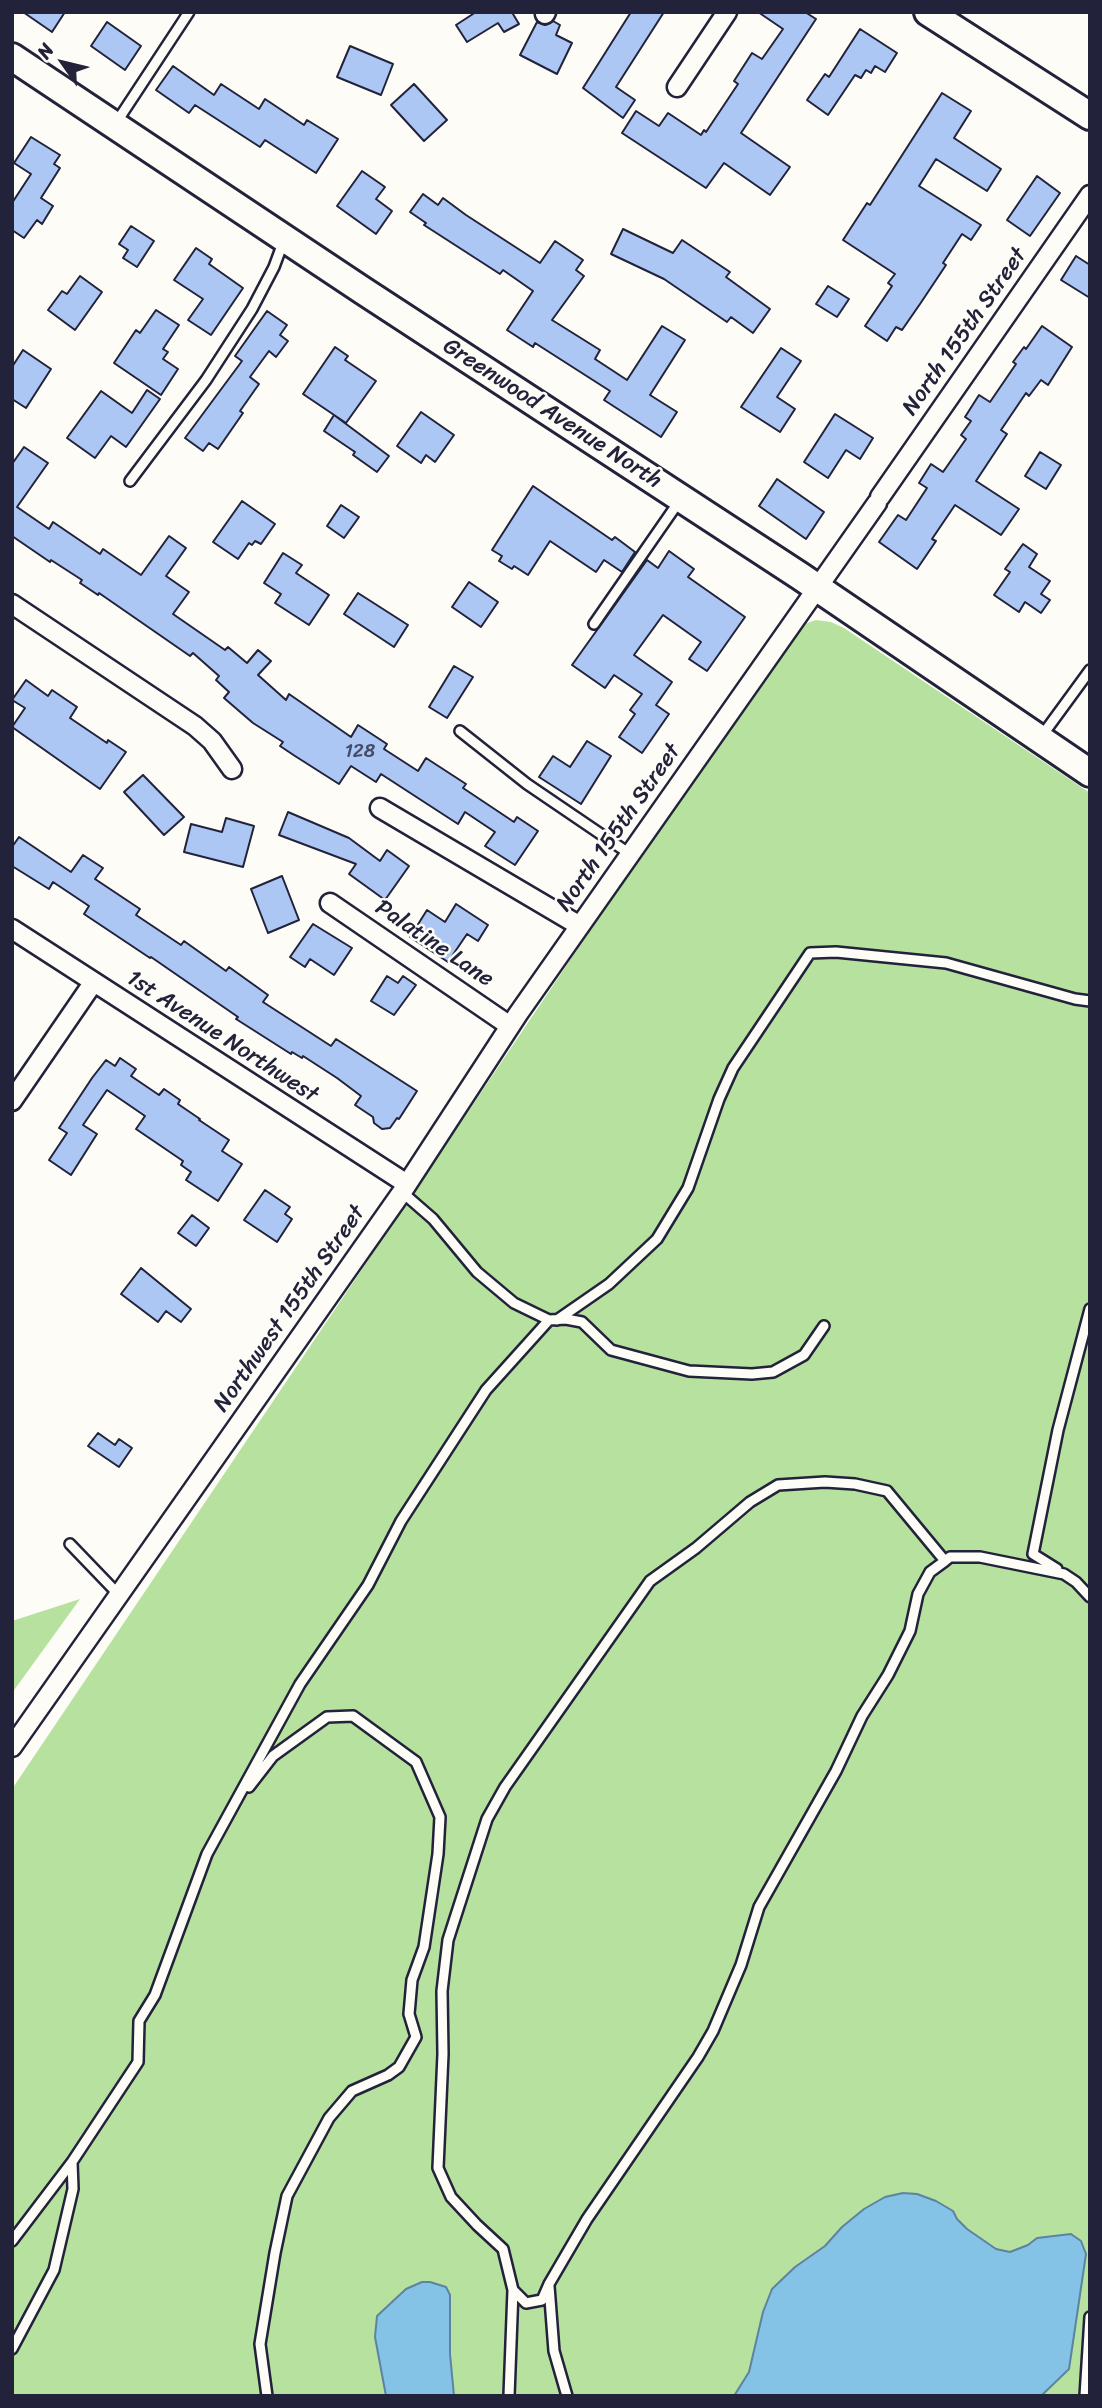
<!DOCTYPE html>
<html>
<head>
<meta charset="utf-8">
<style>
	body { margin:0 }
	#map { position:relative; width:1102px; height:2408px; overflow:hidden; background:#fdfcf7; font-family:Sriracha,sans-serif }
	canvas { display:block }
	.frame { position:absolute; inset:0; border:14px solid #22223b; pointer-events:none }
	.north { position:absolute; left:28px; top:28px; width:70px; height:70px; -webkit-text-stroke:5px #fdfcf7; paint-order:stroke; rotate:304deg; font-size:19px; font-weight:700; line-height:28px; text-align:center; color:#22223b }
	.north::after { content:''; display:block; margin:auto; width:24px; height:32px; background:#22223b; clip-path:polygon(50% 0,100% 100%,50% 72%,0 100%) }
</style>
</head>
<body>
<div id="map">
<canvas width="1102" height="2408"></canvas>
<div class="frame"></div>
<div class="north">N</div>
</div>
<script>
const context = document.querySelector('canvas').getContext('2d');
context.lineJoin = 'round';
function fillPath(path, color) { context.fillStyle = color; context.fill(path, 'evenodd'); }
const toPath = rows => new Path2D(rows.map(r => 'M' + r).join(''));
function stroke(path, color, width, dash) { context.strokeStyle = color; context.lineWidth = width; context.lineCap = dash ? 'butt' : 'round'; context.setLineDash(dash || []); context.stroke(path); }
function drawText(font, color, halo, rows, align = 'center') {
  context.font = font + ' Sriracha,sans-serif'; context.lineWidth = 5; context.setLineDash([]); context.textBaseline = 'middle'; context.strokeStyle = halo; context.fillStyle = color; for (const [text, x, y, turn = 0] of rows) {
    context.save(); context.translate(x, y); context.rotate((+turn || 0) * Math.PI / 180); context.textAlign = isNaN(turn) ? turn : align; if (halo) context.strokeText(text, 0, 0); context.fillText(text, 0, 0); context.restore();
  }
}
const green = toPath([
	[816,620,831,622,844,628,1090,793,1090,2396,12,2396,12,1789,787,638,801,625],
	[80,1599,12,1693,12,1621]
]);
const water = toPath([
	[903,2193,917,2194,936,2201,953,2211,957,2219,967,2229,996,2249,1010,2252,1028,2245,1037,2238,1071,2234,1081,2241,1086,2254,1069,2369,1041,2396,734,2396,749,2372,763,2312,772,2289,795,2267,825,2246,842,2227,864,2209,885,2197,903,2193],
	[422,2282,430,2282,446,2287,450,2295,450,2354,454,2396,386,2396,375,2337,377,2316,406,2289,422,2282]
]);
const building = toPath([
	[23,12,65,12,52,32,23,12],
	[476,12,515,12,513,14,519,24,504,32,498,23,467,42,456,25,476,12],
	[631,12,664,12,616,87,635,100,623,118,583,88,631,12],
	[758,12,805,12,816,19,741,133,790,167,770,195,724,163,706,188,622,133,636,111,659,126,668,113,701,135,704,130,706,132,738,84,734,81,752,53,762,59,783,29,758,12],
	[553,21,560,25,556,35,572,43,557,74,520,55,537,22,545,25,553,21],
	[107,22,141,46,125,70,91,46,107,22],
	[860,29,897,53,885,72,875,66,871,73,866,70,861,78,855,75,828,115,807,100,825,74,829,77,860,29],
	[350,46,393,64,381,95,337,77,350,46],
	[173,66,214,95,221,84,259,109,265,99,304,125,307,120,338,139,316,173,265,140,260,147,195,105,189,113,156,90,173,66],
	[414,84,447,120,424,141,391,105,414,84],
	[942,93,971,111,954,138,1001,169,987,191,936,159,919,186,981,225,971,240,962,234,943,263,946,265,920,304,902,330,896,327,887,341,865,326,892,286,888,283,895,274,843,240,867,203,870,205,942,93],
	[31,137,60,155,54,164,60,168,41,198,53,206,42,224,37,220,24,238,12,230,12,203,31,174,14,163,31,137],
	[362,171,385,187,376,199,392,211,376,234,337,206,362,171],
	[1037,176,1060,193,1030,236,1007,220,1037,176],
	[423,194,438,205,443,198,466,215,540,263,555,241,583,260,576,270,584,276,552,320,600,350,595,359,627,380,662,326,685,340,650,395,677,412,661,437,604,400,610,391,535,343,533,347,507,330,533,291,503,270,500,274,424,225,426,223,410,212,423,194],
	[131,226,154,241,137,267,123,258,128,250,119,244,131,226],
	[623,229,673,253,682,240,730,272,726,277,770,309,753,333,731,317,727,322,664,279,611,254,623,229],
	[196,248,212,259,209,264,243,288,211,335,188,320,203,299,174,280,196,248],
	[1076,256,1090,265,1090,298,1061,280,1076,256],
	[80,276,102,292,75,330,48,310,62,291,67,294,80,276],
	[828,286,849,299,837,317,816,304,828,286],
	[156,310,179,325,163,349,168,352,163,359,178,369,161,395,114,363,136,330,140,333,156,310],
	[267,311,287,325,280,335,288,341,276,357,269,351,250,377,259,384,240,411,243,413,218,449,209,443,203,451,185,438,242,361,235,356,267,311],
	[1042,326,1072,347,1048,385,1041,380,1029,396,1026,393,1001,430,1007,434,976,481,1019,509,1001,535,955,505,932,539,936,541,917,569,879,542,898,515,906,520,927,488,919,483,931,464,943,472,966,439,961,435,971,421,965,417,979,395,990,402,1016,364,1013,362,1024,347,1026,349,1042,326],
	[335,347,348,356,345,360,376,381,346,423,303,394,335,347],
	[781,348,801,361,777,397,795,409,780,432,741,407,781,348],
	[23,350,51,369,26,408,12,399,12,367,23,350],
	[147,390,160,399,126,447,111,436,95,458,67,438,101,391,132,413,147,390],
	[421,412,454,435,435,462,426,455,421,463,397,446,421,412],
	[835,414,873,438,860,459,846,450,828,478,804,462,835,414],
	[334,415,389,456,377,472,353,455,355,452,324,431,334,415],
	[24,447,48,463,17,507,49,529,53,522,100,554,103,549,141,575,169,536,186,548,166,576,189,592,173,614,225,650,228,647,247,663,258,650,271,661,258,675,286,700,289,694,351,737,358,725,387,744,384,749,418,771,426,758,466,784,463,788,514,822,517,817,538,831,515,865,485,846,495,832,465,812,458,824,381,774,376,782,351,766,339,784,295,756,280,746,283,742,253,723,224,698,229,692,216,680,219,676,193,653,190,656,99,593,98,595,80,583,82,580,51,560,50,562,12,536,12,464,24,447],
	[1040,452,1061,465,1046,489,1025,476,1040,452],
	[777,479,824,512,806,539,759,506,777,479],
	[533,486,612,540,615,537,635,552,622,572,604,560,596,572,550,541,528,575,514,566,512,569,499,561,502,556,492,550,533,486],
	[242,501,275,524,261,544,255,541,252,545,249,543,238,559,213,542,242,501],
	[341,505,359,517,344,538,327,526,341,505],
	[1023,544,1037,554,1029,567,1050,581,1041,594,1050,600,1041,613,1025,602,1019,612,994,595,1010,572,1005,569,1023,544],
	[669,551,694,569,688,577,745,617,707,671,689,659,701,642,663,615,634,655,672,682,656,705,669,714,642,753,619,737,635,714,630,710,642,694,614,675,605,688,572,665,647,560,658,568,669,551],
	[283,553,302,565,296,573,329,595,309,625,275,603,281,594,264,583,283,553],
	[469,582,498,602,481,627,452,607,469,582],
	[358,593,408,625,394,647,344,614,358,593],
	[454,666,473,677,447,718,429,707,454,666],
	[26,680,48,696,52,690,77,707,70,718,107,743,108,740,126,752,100,789,12,727,25,708,12,700,26,680],
	[587,741,611,756,581,804,539,777,553,756,570,767,587,741],
	[143,775,184,817,164,835,124,792,143,775],
	[288,812,349,838,380,861,387,850,409,866,385,900,349,874,356,864,279,835,288,812],
	[226,818,254,826,243,867,184,852,191,824,222,832,226,818],
	[19,837,71,872,83,855,103,868,95,879,140,909,136,915,181,945,184,941,226,971,229,967,268,995,263,1002,331,1046,336,1039,417,1091,399,1119,397,1118,390,1128,382,1129,374,1123,373,1117,355,1105,361,1096,337,1078,303,1056,302,1058,292,1052,291,1054,236,1019,238,1017,151,957,150,958,84,914,89,906,53,882,49,889,12,866,12,847,19,837],
	[282,876,299,920,268,933,251,889,282,876],
	[456,904,488,925,478,941,467,934,448,962,410,937,427,910,445,922,456,904],
	[313,924,352,948,334,975,310,959,305,967,290,957,313,924],
	[387,976,398,983,403,976,416,985,394,1015,371,1001,387,976],
	[120,1058,136,1069,131,1076,159,1095,164,1089,180,1100,178,1104,200,1119,199,1120,229,1140,222,1151,242,1164,218,1201,186,1180,191,1172,181,1165,183,1161,136,1129,145,1116,107,1090,83,1125,97,1134,71,1175,49,1160,67,1133,59,1128,92,1078,106,1060,115,1066,120,1058],
	[265,1190,290,1207,285,1214,292,1219,277,1242,244,1220,265,1190],
	[192,1215,209,1228,196,1246,178,1233,192,1215],
	[141,1268,191,1309,181,1322,166,1311,158,1322,121,1294,141,1268],
	[98,1433,115,1445,119,1439,132,1448,119,1467,88,1446,98,1433]
]);
const lane = toPath([
	[116,123,189,12],
	[130,481,206,380,252,309,274,267,284,240],
	[594,624,680,500],
	[460,731,527,784,630,854],
	[1041,737,1090,670],
	[402,1192,433,1219,477,1272,514,1303,549,1320,566,1319,582,1322,611,1350,689,1371,752,1374,773,1372,804,1355,824,1326],
	[557,1320,609,1284,657,1239,688,1188,719,1099,733,1068,810,953,836,952,946,963,1075,999,1090,1001],
	[70,1544,119,1595],
	[945,1561,887,1491,855,1484,825,1482,778,1485,750,1502,696,1548,650,1581,505,1787,487,1819,448,1940,442,1991,443,2054,438,2168,451,2197,477,2225,503,2249,513,2290,526,2303,542,2300,549,2284,587,2219,698,2057,713,2031,741,1965,759,1907,836,1771,862,1716,888,1675,910,1631,918,1594,930,1572,945,1561,950,1557,980,1557,1064,1574,1076,1582,1090,1597],
	[1057,1569,1033,1554,1058,1430,1090,1309],
	[249,1787,273,1756,327,1717,353,1716,416,1762,440,1817,438,1854,424,1947,412,1980,409,2014,416,2037,399,2067,388,2075,352,2091,329,2118,287,2196,275,2253,260,2344,267,2396],
	[12,2241,72,2162,138,2062,139,2021,155,1995,207,1854,300,1684,368,1585,401,1521,486,1390,549,1320],
	[549,2286,554,2351,567,2396],
	[12,2349,54,2270,73,2189,72,2162],
	[509,2396,513,2290],
	[1085,2396,1090,2317]
]);
const street = toPath([
	[545,14,546,12],
	[677,87,727,12],
	[880,497,1090,195],
	[12,604,195,726,212,741,232,769],
	[380,808,580,926],
	[330,903,510,1026],
	[12,929,407,1184],
	[12,1101,93,983],
	[12,1747,402,1192,518,1014,877,503]
]);
const secondary = toPath([
	[928,12,1090,116],
	[12,57,362,290,800,576,1090,773]
]);
const numberNames = [
	["128",360,752]
];
const streetNames = [
	["North 155th Street",965,332,-55],
	["Greenwood Avenue North",552,414,33],
	["North 155th Street",619,828,-55],
	["Palatine Lane",434,944,34],
	["1st Avenue Northwest",222,1037,33],
	["Northwest 155th Street",290,1309,-55]
];
fillPath(green, '#b7e19e');
fillPath(water, '#84c3e5');
stroke(water, '#5d83a1', 2);
fillPath(building, '#acc7f4');
stroke(building, '#22223b', 2);
stroke(lane, '#22223b', 14);
stroke(street, '#22223b', 23);
stroke(secondary, '#22223b', 32);
stroke(lane, '#fdfcf7', 9);
stroke(street, '#fdfcf7', 18);
stroke(secondary, '#fdfcf7', 26);
drawText('19px', '#444b69', null, numberNames);
drawText('23px', '#22223b', '#fdfcf7', streetNames);
</script>
</body>
</html>
